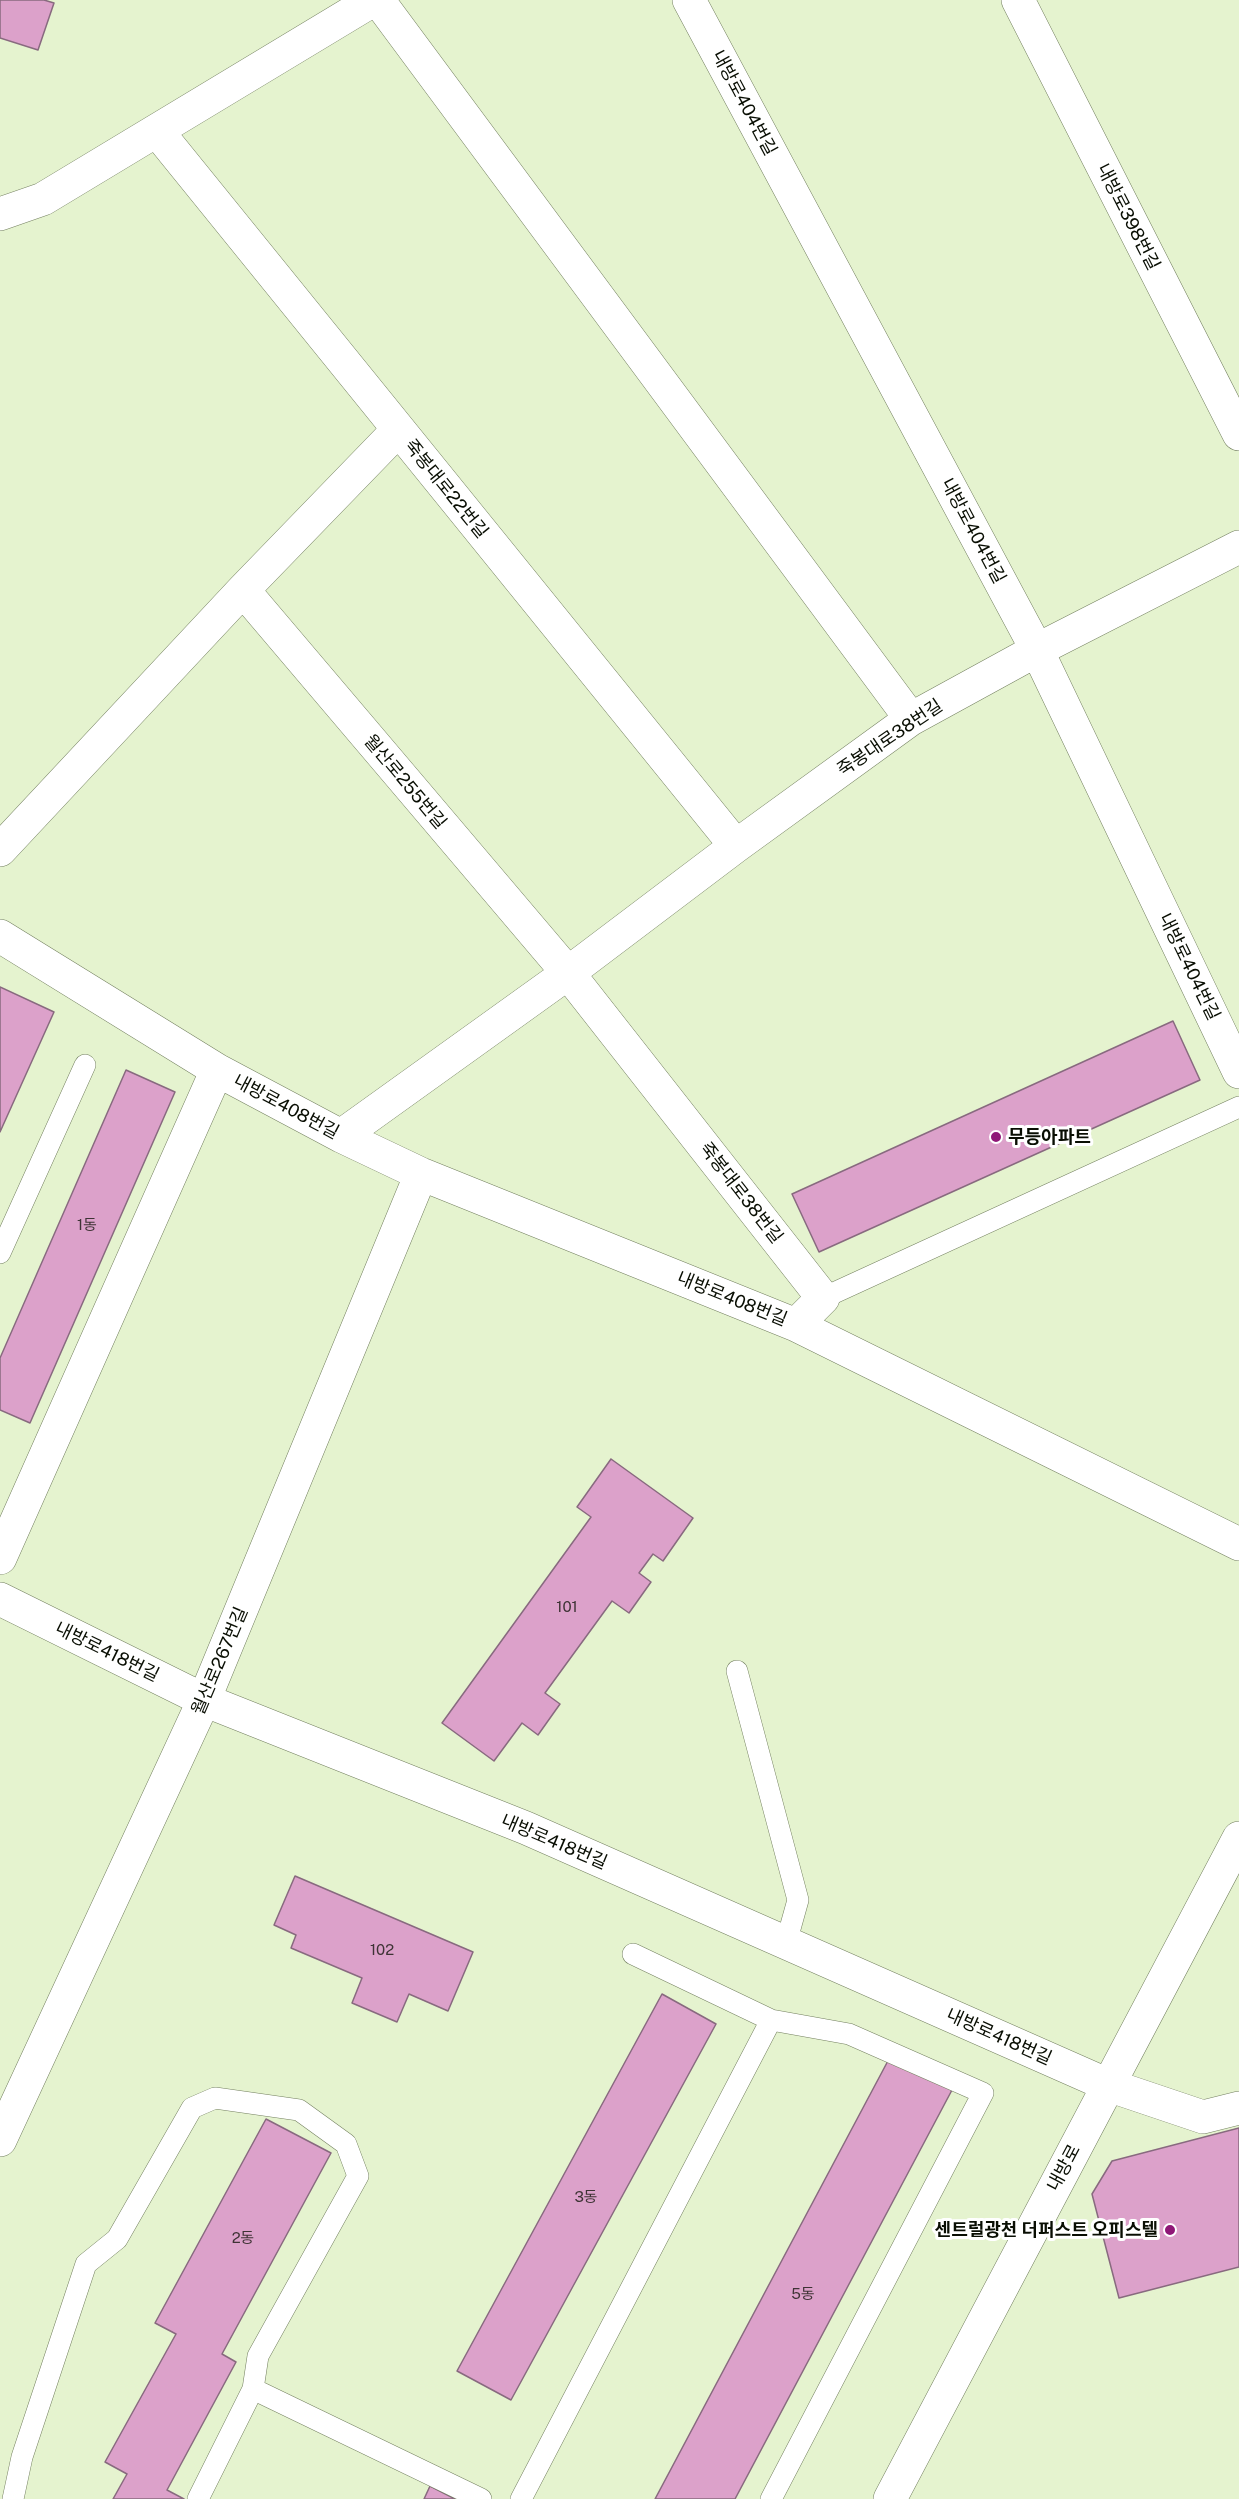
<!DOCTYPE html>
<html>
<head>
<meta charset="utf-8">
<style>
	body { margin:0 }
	canvas { display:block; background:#e5f3cf }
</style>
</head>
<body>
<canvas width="1239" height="2499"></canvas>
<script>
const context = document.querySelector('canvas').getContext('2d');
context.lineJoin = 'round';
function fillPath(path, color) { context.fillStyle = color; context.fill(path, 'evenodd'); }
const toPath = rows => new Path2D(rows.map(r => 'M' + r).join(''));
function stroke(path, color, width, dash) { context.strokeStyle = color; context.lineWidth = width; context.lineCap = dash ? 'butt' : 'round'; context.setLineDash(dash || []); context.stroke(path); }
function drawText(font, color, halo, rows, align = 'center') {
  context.font = font + ' "Public Sans","Noto Sans KR",sans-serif'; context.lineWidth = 6; context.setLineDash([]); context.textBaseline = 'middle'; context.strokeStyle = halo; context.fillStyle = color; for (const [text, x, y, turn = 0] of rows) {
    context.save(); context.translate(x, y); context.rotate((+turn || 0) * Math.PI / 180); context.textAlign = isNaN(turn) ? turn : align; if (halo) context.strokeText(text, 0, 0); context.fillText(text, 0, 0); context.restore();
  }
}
const building = toPath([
	[0,0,44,0,54,3,38,50,0,38,0,0],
	[0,987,54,1012,0,1132,0,987],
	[1173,1021,1200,1080,819,1252,792,1194,1173,1021],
	[126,1070,175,1092,30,1423,0,1410,0,1358,126,1070],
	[611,1459,693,1518,663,1561,653,1554,639,1573,651,1582,629,1613,612,1601,545,1693,560,1704,538,1735,522,1723,494,1761,442,1723,591,1517,577,1507,611,1459],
	[295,1876,473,1952,448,2011,409,1994,397,2022,352,2003,362,1978,291,1948,296,1935,274,1925,295,1876],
	[662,1994,716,2024,511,2400,457,2371,662,1994],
	[890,2057,952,2090,735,2499,655,2499,890,2057],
	[266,2119,331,2153,222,2354,236,2362,167,2490,184,2499,113,2499,127,2474,105,2462,176,2334,155,2323,266,2119],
	[1239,2128,1239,2267,1119,2298,1092,2194,1112,2161,1239,2128],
	[430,2486,455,2499,424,2499,430,2486]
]);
const service = toPath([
	[0,1253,85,1065],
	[823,1298,1239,1107],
	[737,1671,798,1900,786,1943],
	[771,2020,849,2034,983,2093,771,2499],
	[253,2389,481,2499],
	[13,2499,22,2457,86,2264,117,2239,192,2108,215,2098,299,2110,346,2144,358,2176,258,2356,253,2389,198,2499],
	[521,2499,771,2020,633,1954]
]);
const minor = toPath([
	[378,0,911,719],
	[689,0,1037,650,1239,1072],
	[1018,0,1239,434],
	[157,131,736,846],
	[0,214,43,199,373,0],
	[243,590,568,973,823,1298,796,1325],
	[0,850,243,590,398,430],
	[0,936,217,1070,341,1136,421,1174,796,1325,1239,1544],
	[341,1136,568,973,736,846,911,719,1037,650,1239,547],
	[0,1558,217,1070],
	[0,1599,204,1700,526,1828,1108,2085,1203,2117,1239,2108],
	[0,2140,204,1700,421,1174]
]);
const tertiary = toPath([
	[890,2499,1239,1838]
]);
const markers = [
	[996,1137,6,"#8f1777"],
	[1170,2230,6,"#8f1777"]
];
const numberNames = [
	["1동",87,1225],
	["101",567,1607],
	["102",382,1950],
	["3동",586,2197],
	["2동",243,2238],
	["5동",803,2294]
];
const streetNames = [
	["내방로404번길",744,103,62],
	["내방로398번길",1128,217,63],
	["죽봉대로22번길",446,489,51],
	["내방로404번길",973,531,62],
	["죽봉대로38번길",890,738,-34],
	["월산로255번길",405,782,50],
	["내방로404번길",1189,967,64],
	["내방로408번길",286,1107,28],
	["죽봉대로38번길",741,1193,52],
	["내방로408번길",732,1299,22],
	["내방로418번길",107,1652,26],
	["월산로267번길",220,1661,-67],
	["내방로418번길",554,1842,23],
	["내방로418번길",999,2037,24],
	["내방로",1064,2168,-62]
];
const poiNames = [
	["무등아파트",1008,1137],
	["센트럴광천 더퍼스트 오피스텔",1158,2230,"right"]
];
fillPath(building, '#dca1ca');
stroke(building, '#886a7f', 1.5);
stroke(service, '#748060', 22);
stroke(minor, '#748060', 34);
stroke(tertiary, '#748060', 34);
stroke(service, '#fff', 21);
stroke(minor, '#fff', 33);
stroke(tertiary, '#fff', 33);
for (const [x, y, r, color] of markers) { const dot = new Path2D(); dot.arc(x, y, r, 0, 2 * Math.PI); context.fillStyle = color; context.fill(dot); stroke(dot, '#fff', 2); }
drawText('15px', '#3e3335', null, numberNames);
drawText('18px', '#090e03', '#fff', streetNames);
drawText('bold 18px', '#090e03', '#fff', poiNames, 'left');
</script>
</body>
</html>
